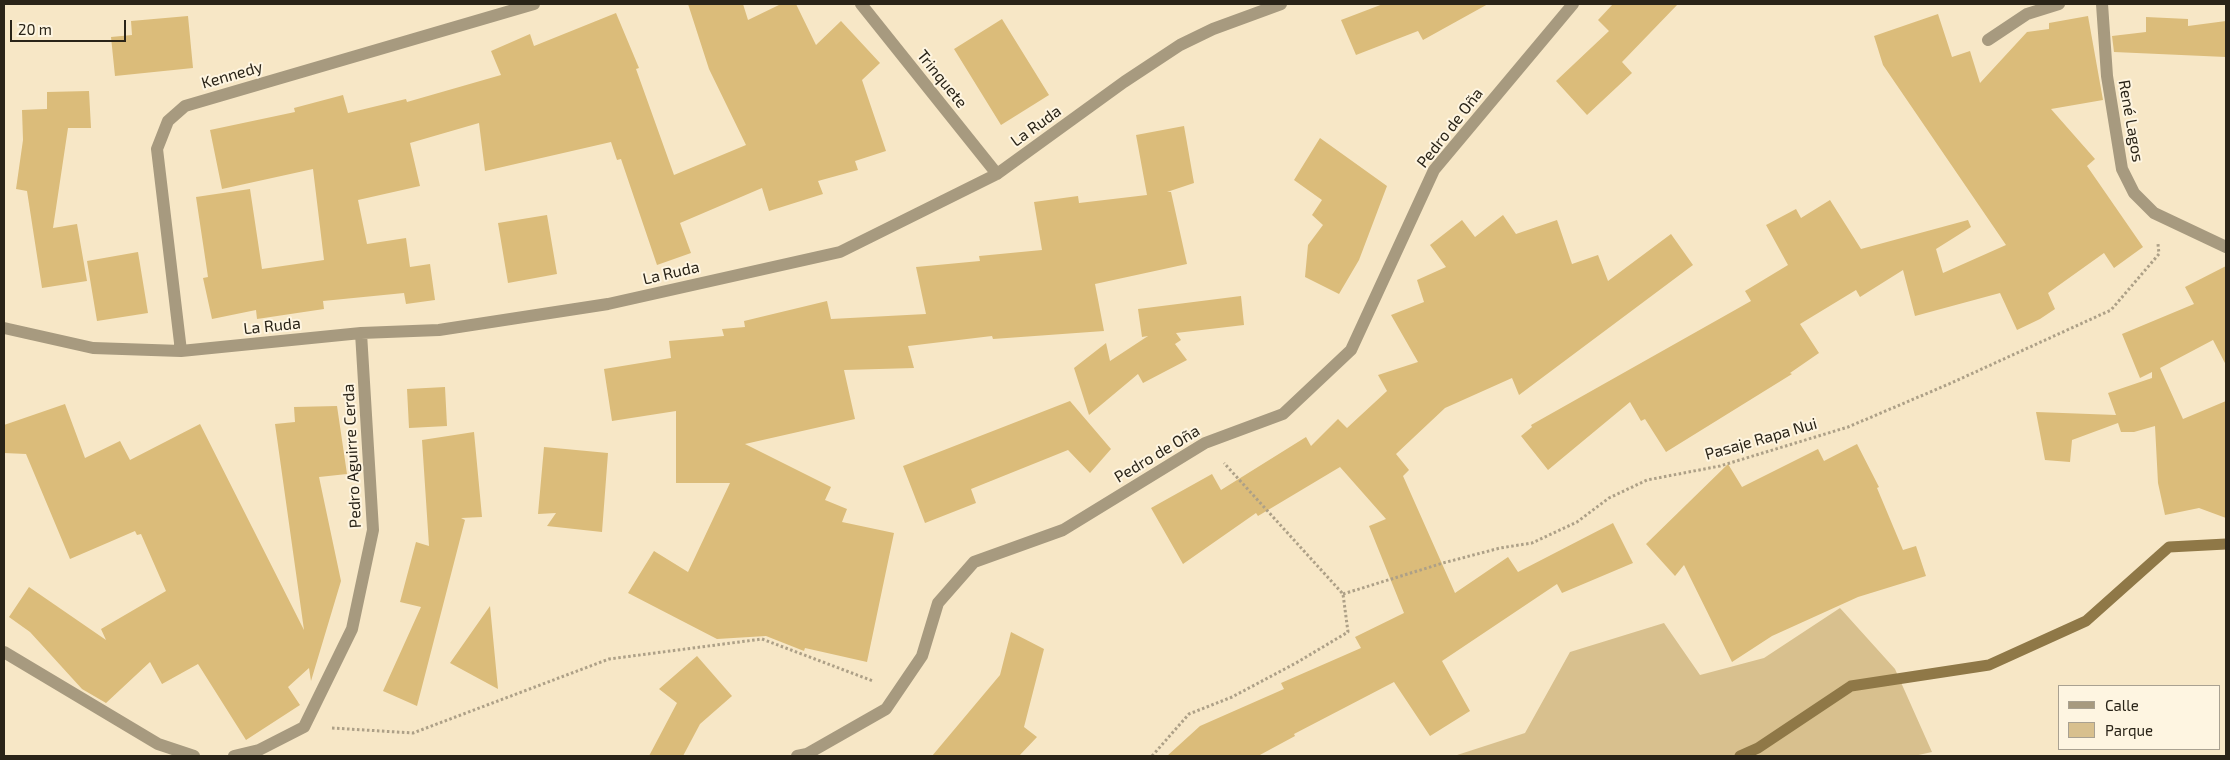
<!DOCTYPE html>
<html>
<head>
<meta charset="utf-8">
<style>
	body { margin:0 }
	#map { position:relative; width:2230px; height:760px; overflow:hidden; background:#f7e7c6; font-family:"Exo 2",sans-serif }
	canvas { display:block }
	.frame { position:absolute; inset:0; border:5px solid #2a2418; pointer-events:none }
	.legend { position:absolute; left:2058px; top:685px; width:162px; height:65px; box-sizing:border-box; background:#fef5e1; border:1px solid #a9a191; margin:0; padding:6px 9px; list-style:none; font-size:15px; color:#2a2418 }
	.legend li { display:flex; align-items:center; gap:10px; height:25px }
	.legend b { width:25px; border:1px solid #a9a191 }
	.scale { position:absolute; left:10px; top:20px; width:116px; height:22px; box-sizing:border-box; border:2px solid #2a2418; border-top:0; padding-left:6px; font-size:15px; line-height:18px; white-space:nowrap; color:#2a2418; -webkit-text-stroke:4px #fef5e1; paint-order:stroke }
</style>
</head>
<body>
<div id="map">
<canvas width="2230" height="760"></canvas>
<div class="frame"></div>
<ul class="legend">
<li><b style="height:6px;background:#a79a7f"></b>Calle</li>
<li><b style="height:14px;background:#d8c08e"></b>Parque</li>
</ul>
<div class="scale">20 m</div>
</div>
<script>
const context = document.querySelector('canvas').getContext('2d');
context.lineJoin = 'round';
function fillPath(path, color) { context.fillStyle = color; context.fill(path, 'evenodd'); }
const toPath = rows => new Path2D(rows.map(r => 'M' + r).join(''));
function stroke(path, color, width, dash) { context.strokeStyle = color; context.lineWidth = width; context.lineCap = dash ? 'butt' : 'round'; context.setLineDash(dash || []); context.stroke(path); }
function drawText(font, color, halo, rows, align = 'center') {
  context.font = font + ' "Exo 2",sans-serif'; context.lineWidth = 4; context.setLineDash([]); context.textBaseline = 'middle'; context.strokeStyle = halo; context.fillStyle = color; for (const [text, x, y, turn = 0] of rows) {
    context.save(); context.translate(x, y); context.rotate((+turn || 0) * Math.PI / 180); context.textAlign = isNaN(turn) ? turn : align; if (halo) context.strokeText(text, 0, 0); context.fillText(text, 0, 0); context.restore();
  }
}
const green = toPath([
	[1840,608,1895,669,1932,752,1914,756,1454,756,1525,733,1570,652,1664,623,1700,675,1764,658]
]);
const stream = toPath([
	[1740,756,1758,748,1851,686,1989,665,2086,621,2169,547,2226,544]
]);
const building = toPath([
	[688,4,743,4,748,20,781,4,796,4,816,45,841,21,880,63,862,80,886,151,855,161,858,170,818,181,823,194,769,211,762,188,680,223,691,253,657,265,621,159,617,160,611,142,485,171,479,123,410,143,420,186,358,200,367,244,406,238,410,267,430,264,435,300,406,304,404,293,323,301,324,309,257,319,256,310,212,319,203,278,208,277,196,197,250,189,262,269,324,260,313,169,222,189,210,130,295,112,294,108,343,95,348,113,406,99,407,102,501,75,491,51,530,34,534,46,616,13,639,68,636,69,674,175,746,145,709,69],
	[1383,4,1488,4,1423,40,1418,31,1356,55,1341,20],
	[1613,4,1678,4,1622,62,1632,73,1587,115,1556,81,1609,31,1598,20],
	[1938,14,1952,57,1970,51,1980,83,2027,32,2049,29,2049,23,2088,16,2103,100,2051,109,2095,159,2087,166,2143,247,2114,268,2104,253,2048,293,2055,309,2040,319,2017,330,2000,293,1915,316,1903,270,1860,297,1856,290,1800,324,1819,353,1790,373,1792,374,1666,452,1645,419,1641,421,1630,402,1548,470,1521,436,1532,427,1531,425,1751,301,1745,291,1788,265,1766,225,1796,209,1801,218,1830,200,1861,249,1968,220,1971,227,1936,249,1943,273,2006,245,1883,65,1874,36],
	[188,16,193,68,115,76,111,37,132,35,131,21],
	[2146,17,2188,19,2188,26,2226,21,2226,57,2114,52,2112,36,2146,32],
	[1002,19,1049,95,1001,125,954,49],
	[89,91,91,128,68,128,53,228,77,224,87,281,42,288,27,191,16,189,23,140,22,110,47,109,47,92],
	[1184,126,1194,183,1167,192,1171,192,1187,264,1095,284,1104,331,993,339,992,336,908,346,914,368,844,370,855,419,745,444,831,487,825,500,847,509,842,522,894,533,867,662,805,648,804,651,766,636,717,639,628,593,654,551,688,572,730,483,676,483,676,411,612,421,604,369,671,358,669,341,724,336,722,329,745,327,744,321,827,301,831,319,926,314,916,267,980,261,979,256,1042,250,1034,202,1078,196,1079,203,1147,195,1136,135],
	[1320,138,1387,186,1359,260,1339,294,1305,277,1308,245,1323,225,1312,215,1322,200,1294,180],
	[547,215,557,274,508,283,498,223],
	[1503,215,1516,234,1557,220,1572,264,1598,255,1608,281,1671,234,1693,265,1519,395,1512,378,1445,408,1396,454,1409,470,1403,476,1455,593,1508,557,1518,572,1613,523,1633,563,1562,593,1557,584,1442,661,1470,711,1430,736,1394,682,1294,734,1295,736,1258,756,1167,756,1200,726,1284,689,1281,683,1361,648,1355,637,1404,613,1369,526,1386,519,1340,467,1258,516,1256,513,1183,564,1151,508,1212,474,1221,490,1306,437,1311,446,1338,419,1347,428,1387,391,1378,375,1418,362,1391,315,1424,302,1417,280,1446,267,1430,245,1462,220,1475,237],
	[138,252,148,313,97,321,87,261],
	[2226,266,2226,365,2213,340,2160,368,2183,419,2226,401,2226,518,2199,508,2165,515,2158,483,2155,426,2134,432,2121,432,2118,423,2072,440,2070,462,2045,460,2036,412,2116,415,2108,393,2152,378,2152,372,2140,378,2122,334,2194,304,2185,287],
	[1241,296,1244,325,1176,333,1181,340,1175,344,1187,360,1143,383,1138,374,1089,415,1074,368,1106,343,1110,361,1148,336,1142,337,1138,309],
	[445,387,447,426,409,428,407,389],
	[1070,401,1111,449,1090,473,1068,450,971,489,976,503,925,523,903,466],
	[65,404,85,458,120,441,130,460,200,424,304,630,275,424,295,422,294,407,337,406,347,474,319,477,341,581,311,681,309,668,288,687,300,705,246,740,198,664,162,684,150,662,106,703,82,689,30,632,9,617,29,587,106,640,101,629,166,591,141,534,137,535,135,531,70,559,26,454,4,453,4,425],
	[474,432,482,517,461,518,465,520,417,706,383,691,421,607,400,602,416,542,429,546,422,440],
	[1857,444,1879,487,1877,488,1903,550,1916,546,1926,576,1858,597,1772,636,1732,662,1684,565,1675,576,1646,544,1728,464,1742,487,1818,449,1824,461],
	[544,447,608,453,602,532,547,526,556,513,538,514],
	[490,606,498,689,450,663],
	[1011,632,1044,649,1024,727,1037,737,1019,756,932,756,1000,675],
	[697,656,732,696,700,724,683,756,649,756,677,703,659,689]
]);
const path = toPath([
	[1343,594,1443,563,1500,548,1532,543,1577,522,1609,498,1647,480,1720,466,1848,427,1949,384,2111,310,2159,254,2158,244],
	[332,728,413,733,609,659,762,639,873,681],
	[1152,756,1189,714,1232,697,1296,663,1348,632,1343,594,1224,463]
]);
const lane = toPath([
	[1988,40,2027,14,2059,4]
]);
const street = toPath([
	[861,4,997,174],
	[2102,4,2107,76,2122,169,2134,193,2154,213,2226,247],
	[4,328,93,348,181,351,361,333,439,330,608,304,840,252,997,174,1124,82,1180,45,1213,29,1281,4],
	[181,351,157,149,168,121,185,106,534,4],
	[4,652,158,744,194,756],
	[234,756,259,750,304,727,352,629,373,530,361,333],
	[797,756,807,754,886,709,922,656,938,603,974,562,1063,530,1205,443,1283,414,1351,350,1434,170,1573,4]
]);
const streetNames = [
	["Kennedy",232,75,-16],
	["Trinquete",942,79,51],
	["René Lagos",2131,121,80],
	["La Ruda",1036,126,-36],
	["Pedro de Oña",1450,128,-52],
	["La Ruda",671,273,-13],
	["La Ruda",272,326,-6],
	["Pasaje Rapa Nui",1761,439,-16],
	["Pedro de Oña",1157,454,-31],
	["Pedro Aguirre Cerda",352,456,-93]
];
fillPath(green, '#d8c08e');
stroke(stream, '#8f7847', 11);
fillPath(building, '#dbbc7a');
stroke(path, '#ada087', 3, [2.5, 2.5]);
stroke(lane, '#a79a7f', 12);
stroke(street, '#a79a7f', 12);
drawText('16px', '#2a2418', '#fef5e1', streetNames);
</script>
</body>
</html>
